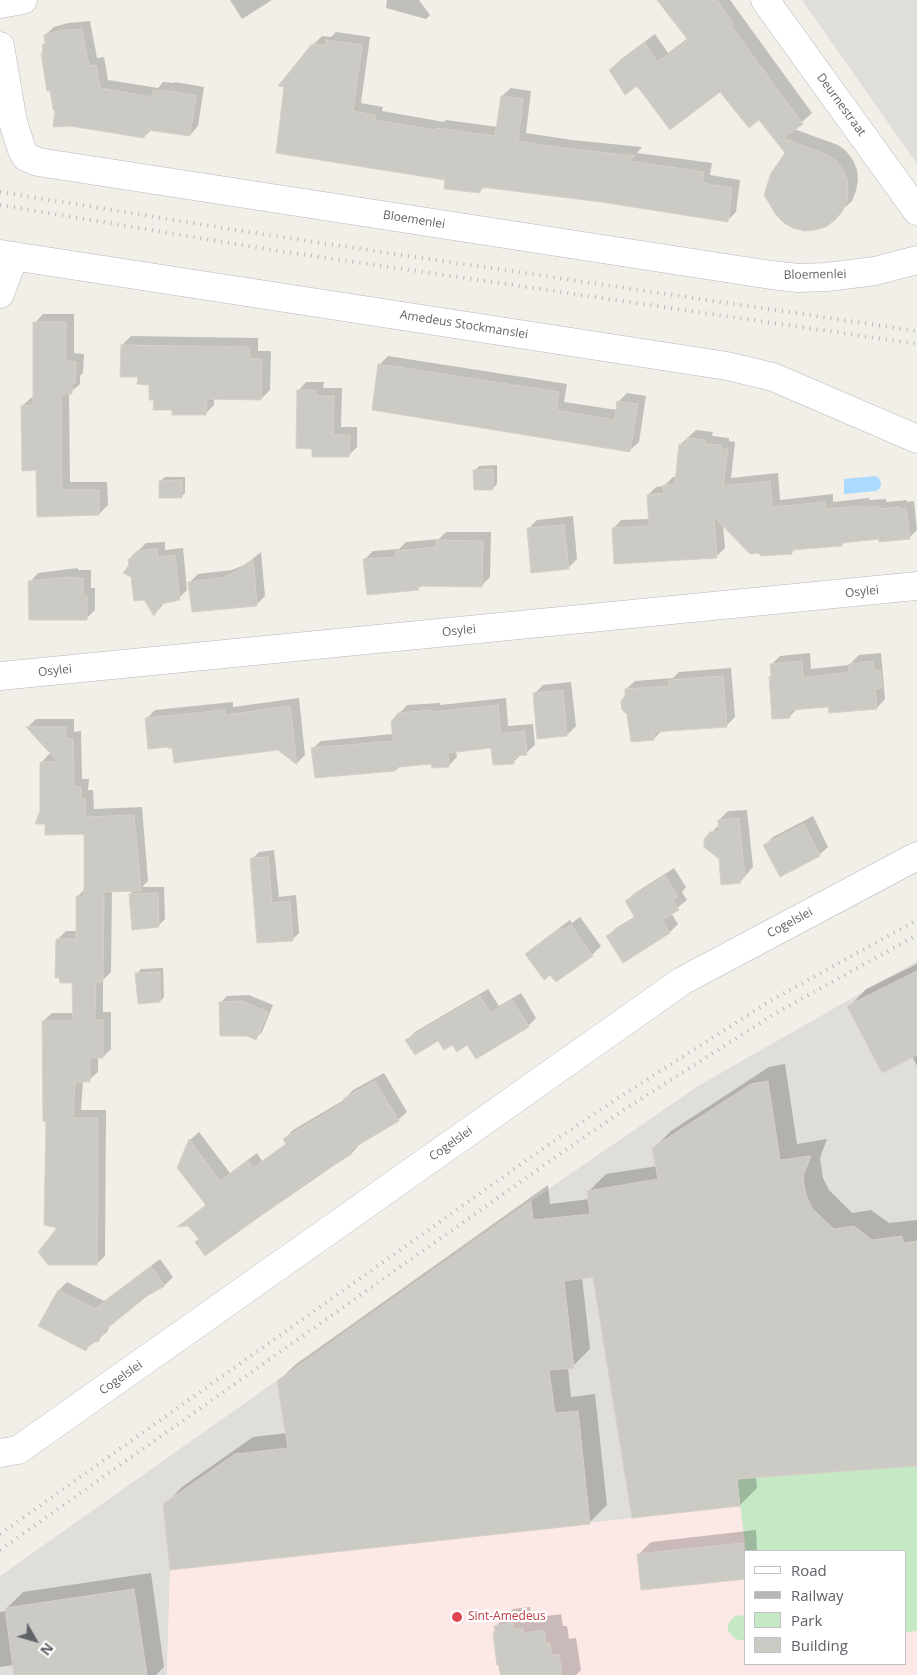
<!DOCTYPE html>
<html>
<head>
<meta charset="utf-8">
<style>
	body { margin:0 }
	#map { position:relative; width:917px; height:1675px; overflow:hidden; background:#f1efe8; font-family:"Open Sans",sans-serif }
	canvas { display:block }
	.legend { position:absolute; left:744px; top:1550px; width:162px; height:115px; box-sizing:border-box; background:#fff; border:1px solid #bfc1c3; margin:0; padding:6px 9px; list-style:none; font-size:15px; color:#5f6368 }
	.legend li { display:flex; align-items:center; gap:10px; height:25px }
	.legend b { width:25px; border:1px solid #bfc1c3 }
	.north { position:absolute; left:10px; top:1615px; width:50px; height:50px; -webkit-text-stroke:4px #fff; paint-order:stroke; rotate:128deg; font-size:14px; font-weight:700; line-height:20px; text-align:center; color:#5f6368 }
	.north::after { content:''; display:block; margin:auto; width:18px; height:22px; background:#5f6368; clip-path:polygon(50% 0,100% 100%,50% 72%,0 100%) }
</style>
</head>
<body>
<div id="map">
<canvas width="917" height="1675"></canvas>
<ul class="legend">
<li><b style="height:6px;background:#fff"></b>Road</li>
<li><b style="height:6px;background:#b6b7b8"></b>Railway</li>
<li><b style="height:14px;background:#c5e8c5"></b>Park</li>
<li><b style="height:14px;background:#cccac5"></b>Building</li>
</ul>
<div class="north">N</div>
</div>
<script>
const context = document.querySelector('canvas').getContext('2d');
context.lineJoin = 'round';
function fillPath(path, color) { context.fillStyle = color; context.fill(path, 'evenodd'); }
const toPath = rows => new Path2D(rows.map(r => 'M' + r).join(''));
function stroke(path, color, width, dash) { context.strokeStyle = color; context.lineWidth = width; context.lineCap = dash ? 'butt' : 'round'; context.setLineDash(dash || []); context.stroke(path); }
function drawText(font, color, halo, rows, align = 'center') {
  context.font = font + ' "Open Sans",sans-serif'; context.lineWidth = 4.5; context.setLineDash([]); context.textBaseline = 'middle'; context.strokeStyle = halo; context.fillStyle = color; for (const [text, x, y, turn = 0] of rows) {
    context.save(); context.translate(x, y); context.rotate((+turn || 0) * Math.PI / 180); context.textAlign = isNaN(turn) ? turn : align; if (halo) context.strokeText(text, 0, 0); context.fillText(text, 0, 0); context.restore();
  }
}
const industrial = toPath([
	[802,0,917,0,917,164],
	[917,961,917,1466,737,1480,741,1506,170,1570,167,1675,0,1675,0,1576,531,1201,698,1086]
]);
const medical = toPath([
	[917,1466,917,1675,167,1675,170,1570,740,1506,737,1479],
	[746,1551,906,1551,906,1664,746,1664]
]);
const green = toPath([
	[917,1466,917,1631,906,1632,906,1551,746,1551,737,1479],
	[746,1615,746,1641,735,1639,728,1631,728,1626,730,1621,735,1616]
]);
const water = toPath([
	[875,476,879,478,881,484,880,488,876,491,844,494,844,479]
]);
const shadow = toPath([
	[230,0,272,0,242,19],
	[387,0,419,0,430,15,426,19,386,8],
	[660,0,730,0,812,113,794,129,838,145,846,151,853,160,857,170,858,180,856,191,852,201,841,211,786,153,759,118,720,90,637,85,610,70,620,60,655,34,668,53,688,38],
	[90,21,97,58,104,57,108,80,158,88,163,82,174,83,175,82,204,87,198,126,190,135,151,130,144,137,57,111,42,54,44,52,43,45,46,43,45,35,54,27,68,23],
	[336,32,370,37,361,103,383,107,382,111,444,122,446,120,498,127,502,96,511,88,531,91,526,133,572,140,642,147,637,153,712,163,710,175,740,180,736,212,728,220,602,201,485,186,479,192,446,179,277,152,313,45,322,36,331,37],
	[43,314,74,314,74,353,84,354,83,373,80,376,80,384,71,392,69,392,70,482,107,482,108,505,99,514,39,515,38,469,22,406,31,398,35,397,35,323],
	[131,336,258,338,258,351,271,351,270,390,261,399,214,398,214,405,205,414,173,409,155,399,150,383,139,376,122,345],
	[388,356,567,384,564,402,617,410,618,402,627,393,646,396,639,442,630,450,379,365],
	[306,382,324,382,323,388,342,388,341,427,357,427,357,447,348,456,313,447,298,391],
	[696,430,713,432,712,436,729,438,729,441,735,442,731,478,778,473,780,500,833,494,833,502,869,498,869,500,886,499,886,502,907,500,907,502,914,501,917,530,909,538,880,538,845,541,842,545,796,548,792,552,723,525,725,548,717,556,613,529,621,520,649,519,648,495,656,487,664,486,673,477,677,477,681,444],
	[497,465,497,484,492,489,475,470,479,466],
	[165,477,185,477,185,493,181,497,160,481],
	[573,516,577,559,568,568,529,528,537,520],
	[446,532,491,532,490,577,482,585,423,584,418,589,364,560,373,551,399,549,406,542,439,539],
	[165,542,165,550,183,548,187,590,179,598,165,602,155,614,130,566,129,560,146,543],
	[261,552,265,596,256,605,189,583,198,574,232,570,246,564],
	[78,568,78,570,91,570,91,588,95,588,95,610,87,618,30,582,38,573],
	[810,653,811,669,849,665,859,655,881,653,885,699,877,708,830,706,798,708,789,717,770,677,772,674,771,665,780,656],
	[731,668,735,717,726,726,662,730,654,739,628,713,626,689,635,681,673,678,679,672],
	[571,682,576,726,567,735,534,694,543,685],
	[299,698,305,755,297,763,278,749,175,762,173,747,146,719,155,710,233,702,233,707],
	[506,698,508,726,533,724,535,745,526,753,522,754,513,762,493,746,456,751,457,757,448,766,312,749,321,741,393,734,399,714,407,705,440,703,440,705],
	[36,719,74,719,74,732,81,731,82,779,89,779,88,790,93,790,94,809,142,807,148,881,142,887,164,887,165,919,158,926,130,894,134,890,112,891,111,972,103,980,103,1012,111,1012,111,1049,103,1057,98,1057,98,1072,89,1080,83,1081,81,1110,106,1110,105,1256,97,1264,59,1227,47,1120,43,1021,52,1013,74,1013,73,981,57,940,66,931,77,931,77,897,85,889,85,833,46,823,41,811,41,763,49,754,52,754,28,727],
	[747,810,753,867,740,882,720,859,711,833,720,824,719,820,728,811],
	[813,816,828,847,819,855,765,845,773,837],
	[274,850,279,897,296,895,299,933,292,940,258,942,252,859,259,852],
	[674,868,686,887,682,892,687,900,671,913,678,924,670,932,607,937,616,928,636,916,626,901,635,893],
	[580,917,601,946,592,955,550,973,526,954,535,946,570,920,572,923],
	[917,964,917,1066,912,1056,849,1007,866,989],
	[163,968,164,997,160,1001,137,974,141,969],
	[488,989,499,1006,521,993,536,1018,528,1026,468,1044,453,1044,439,1039,407,1040,415,1032],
	[249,995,273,1005,262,1032,256,1038,221,1002,227,996],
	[785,1064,797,1144,827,1139,820,1158,823,1178,829,1190,852,1213,871,1210,889,1223,917,1220,917,1465,756,1477,757,1488,740,1505,594,1275,582,1277,590,1349,573,1366,568,1367,571,1397,595,1394,607,1505,590,1522,165,1505,182,1487,253,1437,287,1433,278,1381,296,1364,548,1185,550,1204,590,1199,589,1191,606,1174,657,1166,654,1148,671,1131,769,1067],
	[384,1073,407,1112,398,1120,360,1143,360,1144,352,1153,206,1254,200,1239,189,1224,181,1225,207,1204,178,1168,190,1140,199,1132,230,1173,257,1153,262,1161,287,1143,284,1139,293,1130,344,1100,353,1090],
	[160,1259,173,1277,165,1285,147,1295,111,1323,107,1332,86,1349,40,1325,59,1290,67,1282,104,1301],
	[756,1530,757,1551,746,1551,746,1577,638,1555,651,1542],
	[151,1573,164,1667,156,1675,15,1675,14,1665,0,1667,0,1612,6,1611,6,1609,23,1592],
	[530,1607,531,1612,540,1611,540,1617,561,1614,563,1626,567,1626,569,1639,576,1638,581,1670,576,1675,500,1675,494,1633,496,1631,496,1626,513,1609]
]);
const building = toPath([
	[657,0,717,0,733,24,731,26,803,124,783,138,827,155,836,161,843,170,847,180,848,191,847,202,842,212,835,220,826,227,815,230,804,231,793,228,784,223,776,215,764,195,771,173,785,153,759,120,749,128,720,92,670,130,637,86,625,95,609,70,645,43,657,62,688,40,657,0],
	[82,29,89,66,96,65,100,88,152,97,153,90,165,91,165,90,196,96,190,136,147,130,144,138,70,126,53,127,55,111,53,109,50,91,47,91,41,53,43,53,42,45,45,44,44,35,58,31,82,29],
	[326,40,362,45,353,111,375,115,375,120,436,130,436,128,495,136,501,96,523,99,518,141,563,148,635,156,629,161,704,172,702,183,732,188,728,222,601,202,481,187,480,193,444,189,445,180,276,153,284,87,278,86,312,44,326,45,326,40],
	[33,322,66,322,66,361,76,362,75,383,72,383,72,394,61,394,62,490,99,490,99,515,37,517,36,470,22,471,21,406,33,405,33,322],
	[121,345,249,347,250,359,262,359,261,400,207,399,206,415,172,415,172,410,153,410,154,400,149,400,149,385,137,384,138,377,120,377,121,345],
	[378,364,559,392,556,410,615,420,617,401,638,404,630,452,372,410,378,364],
	[297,390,316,390,316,396,334,396,333,435,350,435,349,457,312,457,312,449,296,448,297,390],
	[687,438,705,440,705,444,721,445,721,449,728,449,723,486,770,481,772,507,825,502,826,509,861,506,861,508,878,506,879,509,899,507,899,509,906,508,910,539,879,542,879,539,842,543,842,546,792,550,792,554,761,556,758,553,750,554,714,517,717,558,614,564,612,528,649,526,647,495,664,493,663,485,675,484,679,444,686,445,687,438],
	[493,469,493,490,474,490,473,470,493,469],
	[182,480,182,498,159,498,159,481,182,480],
	[564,525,569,569,531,573,527,528,564,525],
	[436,540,483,541,482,587,418,586,419,590,367,595,363,559,396,557,396,551,436,547,436,540],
	[157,549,158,557,175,555,180,600,161,604,154,616,144,600,134,601,131,577,123,573,129,565,128,560,137,551,157,549],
	[253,559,257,606,192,612,188,582,222,578,235,572,253,559],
	[70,577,70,578,83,578,83,596,87,596,87,620,29,620,28,581,70,577],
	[802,661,803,678,849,672,849,664,873,661,874,670,880,670,882,688,875,689,877,709,829,713,828,707,790,710,790,718,772,719,769,677,771,676,770,664,802,661],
	[723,676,727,727,654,732,654,740,631,742,627,714,622,710,621,701,625,696,625,689,669,686,669,680,723,676],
	[563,690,567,736,537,739,533,693,563,690],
	[498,705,501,734,525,731,527,755,517,756,517,757,514,758,514,764,493,765,491,748,448,753,449,767,432,768,431,764,399,767,395,771,315,778,311,748,393,741,391,722,398,713,432,710,433,712,498,705],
	[290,706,297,765,278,750,174,763,172,748,169,749,169,747,148,749,145,718,225,710,225,715,290,706],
	[26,727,66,727,66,739,73,739,74,787,81,787,81,798,85,798,86,817,134,815,141,891,104,892,103,982,96,982,95,1020,103,1020,103,1058,90,1058,90,1082,75,1082,73,1118,98,1118,97,1265,48,1265,38,1252,57,1228,44,1225,46,1122,43,1121,42,1021,73,1021,72,983,60,983,59,978,55,978,56,939,76,939,76,896,84,897,84,834,45,835,45,824,35,824,40,811,40,762,58,762,26,727],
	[739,818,745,877,740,877,741,883,721,885,719,859,704,847,704,839,710,832,719,831,718,820,739,818],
	[804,824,820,856,780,877,763,845,804,824],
	[268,857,272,903,290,901,293,941,257,943,250,858,268,857],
	[665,876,678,897,673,900,679,910,662,920,670,933,623,963,606,936,635,918,625,901,665,876],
	[158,893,159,927,132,930,129,894,158,893],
	[571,925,593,956,556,982,550,975,544,980,525,954,561,928,563,930,571,925],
	[917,971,917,1055,882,1073,847,1006,917,971],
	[160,972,160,1002,138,1004,135,973,160,972],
	[480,996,490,1013,512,1000,529,1027,476,1059,467,1045,457,1052,452,1045,444,1050,438,1041,415,1055,405,1040,480,996],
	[242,1001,268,1012,256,1040,247,1036,220,1036,219,1002,242,1001],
	[375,1081,399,1121,350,1150,352,1154,310,1180,205,1256,195,1242,199,1239,188,1226,177,1227,206,1205,177,1168,189,1139,220,1181,248,1161,253,1168,286,1144,283,1139,345,1102,343,1099,375,1081],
	[768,1081,780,1160,811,1156,803,1176,804,1185,806,1195,812,1208,822,1218,834,1229,854,1226,872,1240,902,1236,904,1243,917,1241,917,1466,737,1479,740,1506,632,1518,593,1277,564,1281,574,1368,549,1370,555,1413,578,1411,590,1524,170,1570,163,1504,235,1454,288,1448,277,1381,531,1201,533,1220,590,1214,587,1191,658,1179,652,1148,751,1084,768,1081],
	[151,1266,165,1286,147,1296,105,1330,98,1342,91,1342,86,1351,38,1326,58,1290,95,1309,151,1266],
	[743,1543,746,1579,641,1590,637,1554,743,1543],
	[134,1589,147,1675,14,1675,5,1608,134,1589],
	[513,1623,514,1629,523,1628,523,1633,544,1630,546,1643,550,1643,552,1655,559,1655,562,1675,501,1675,500,1665,497,1665,493,1633,495,1632,494,1626,513,1623]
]);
const minor = toPath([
	[765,0,917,211],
	[0,4,23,0],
	[0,46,13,122,22,150,26,157,38,162,771,275,798,278,827,277,875,271,917,260],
	[0,254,727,366,773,377,917,439],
	[0,294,14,256],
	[0,676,917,586],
	[0,1453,18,1450,682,981,917,856]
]);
const rail = toPath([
	[0,192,274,236,917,331],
	[0,205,273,250,917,344],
	[0,1534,548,1145,618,1098,770,1001,917,920],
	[0,1550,557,1156,625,1109,776,1013,917,935]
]);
const markers = [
	[457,1617,6,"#e0444e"]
];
const streetNames = [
	["Deurnestraat",841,105,54],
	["Bloemenlei",414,220,9],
	["Bloemenlei",815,275,-1],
	["Amedeus Stockmanslei",464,325,9],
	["Osylei",862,592,-6],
	["Osylei",459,631,-6],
	["Osylei",55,671,-6],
	["Cogelslei",790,923,-28],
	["Cogelslei",451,1144,-35],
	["Cogelslei",121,1378,-35]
];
const healthNames = [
	["Sint-Amedeus",468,1617]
];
fillPath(industrial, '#e0deda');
fillPath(medical, '#fce8e6');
fillPath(green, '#c5e8c5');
fillPath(water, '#aadaff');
fillPath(shadow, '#0003');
fillPath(building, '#cccac5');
stroke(building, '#d6d1c6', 1);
stroke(minor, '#b5b8bc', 29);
stroke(minor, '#fff', 28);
stroke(rail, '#b6b7b8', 4, [1, 6]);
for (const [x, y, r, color] of markers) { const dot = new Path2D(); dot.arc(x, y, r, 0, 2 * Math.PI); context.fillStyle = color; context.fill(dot); stroke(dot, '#fff', 2); }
drawText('12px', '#5f6368', '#fff', streetNames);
drawText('12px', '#be3a42', '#fff', healthNames, 'left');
</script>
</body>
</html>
